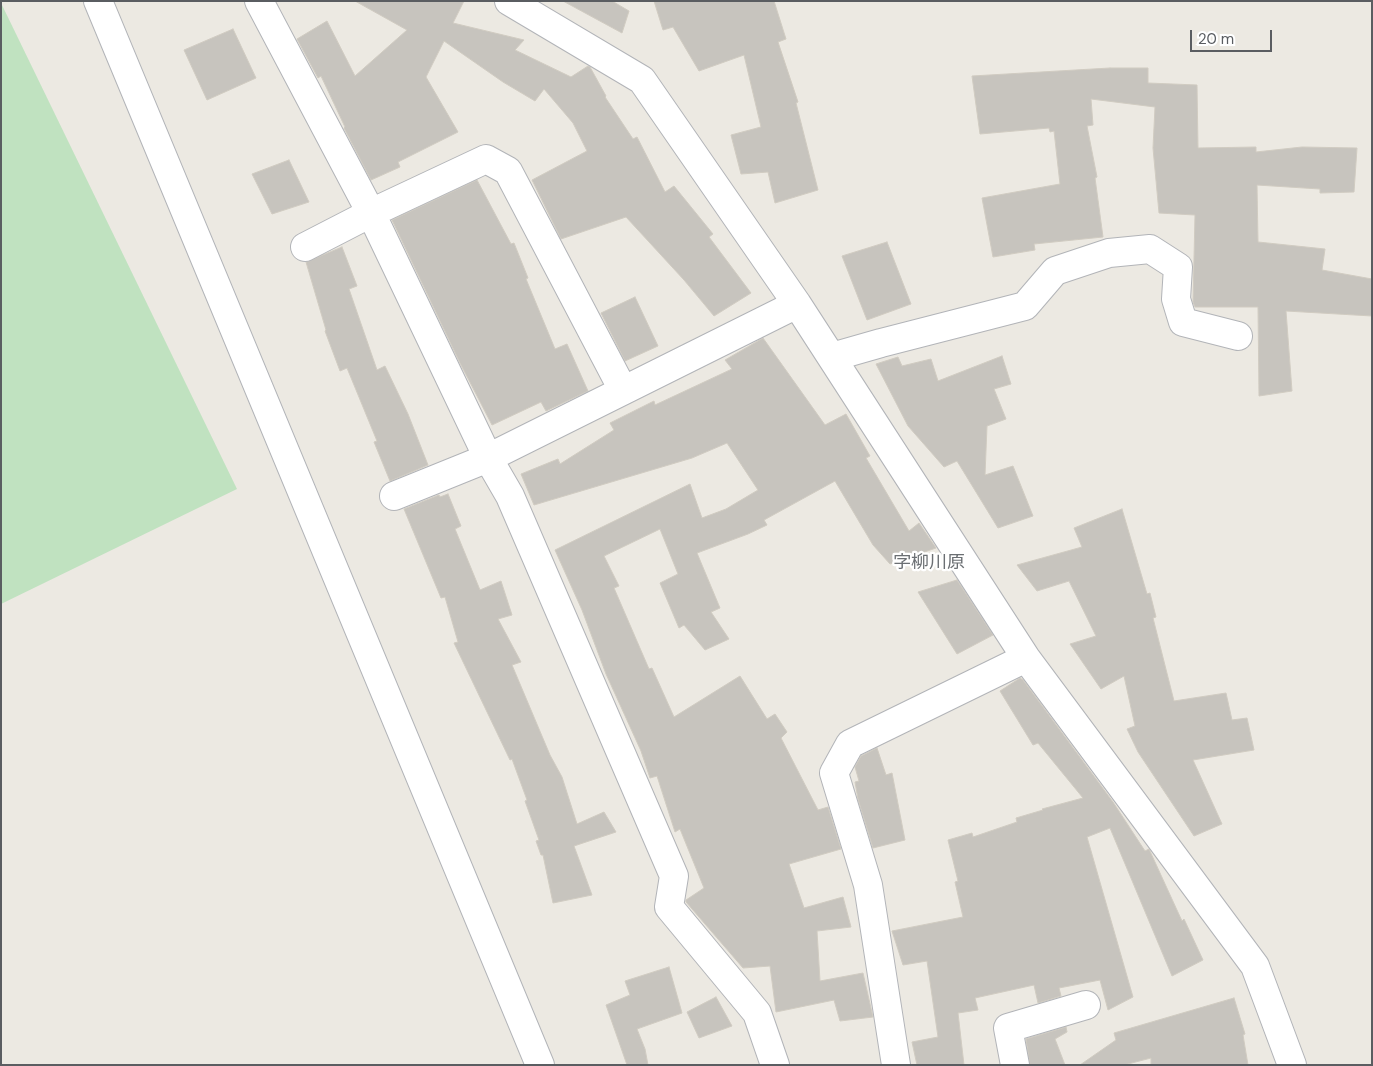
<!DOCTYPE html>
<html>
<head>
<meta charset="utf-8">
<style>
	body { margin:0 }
	#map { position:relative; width:1373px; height:1066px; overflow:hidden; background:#ece9e2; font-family:"DM Sans",sans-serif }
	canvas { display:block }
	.frame { position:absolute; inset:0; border:2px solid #5a5d61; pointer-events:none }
	.scale { position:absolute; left:1190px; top:30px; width:82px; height:22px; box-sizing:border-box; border:2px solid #5a5d61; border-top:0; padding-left:6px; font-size:15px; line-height:18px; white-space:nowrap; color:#5a5d61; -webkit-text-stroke:4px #fff; paint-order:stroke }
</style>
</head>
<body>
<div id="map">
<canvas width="1373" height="1066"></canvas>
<div class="frame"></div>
<div class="scale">20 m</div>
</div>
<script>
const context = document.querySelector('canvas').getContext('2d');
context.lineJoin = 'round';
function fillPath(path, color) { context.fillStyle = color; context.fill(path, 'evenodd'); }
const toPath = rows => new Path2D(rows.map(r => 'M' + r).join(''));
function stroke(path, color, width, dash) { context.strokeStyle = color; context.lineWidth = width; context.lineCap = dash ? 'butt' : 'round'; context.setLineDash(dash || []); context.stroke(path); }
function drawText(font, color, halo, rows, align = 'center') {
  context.font = font + ' "DM Sans","Noto Sans JP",sans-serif'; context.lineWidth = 4.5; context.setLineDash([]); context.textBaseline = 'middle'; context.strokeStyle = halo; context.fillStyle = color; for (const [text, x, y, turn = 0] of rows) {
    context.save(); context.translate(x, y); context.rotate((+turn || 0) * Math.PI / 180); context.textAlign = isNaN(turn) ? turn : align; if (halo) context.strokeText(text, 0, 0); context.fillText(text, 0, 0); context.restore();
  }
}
const green = toPath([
	[1,3,237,489,1,604]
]);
const building = toPath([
	[355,1,464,1,453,23,524,40,515,50,571,77,588,66,590,67,606,96,605,97,633,139,637,137,665,192,674,186,713,234,709,237,751,293,714,316,684,280,626,217,561,239,532,180,587,151,573,123,544,89,535,101,503,82,444,41,426,77,458,132,398,162,400,167,371,180,344,128,345,127,321,76,318,78,297,39,327,21,355,76,407,30,355,1],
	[563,1,612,1,629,11,622,33,563,1],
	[654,1,774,1,786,39,778,42,798,102,796,103,818,190,775,203,768,172,741,174,731,135,761,127,744,55,699,71,673,27,663,30,654,1],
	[233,29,256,78,207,100,184,50,233,29],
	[1110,68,1148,68,1148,83,1197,85,1198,148,1256,147,1256,152,1302,147,1357,148,1354,192,1320,193,1320,189,1257,185,1258,242,1325,249,1322,270,1372,279,1372,316,1286,311,1292,391,1259,396,1258,307,1195,307,1193,302,1195,215,1159,213,1153,148,1155,107,1091,99,1093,125,1087,126,1097,177,1095,178,1103,237,1034,244,1035,250,993,257,982,198,1060,184,1054,131,1050,132,1049,128,980,134,972,76,1110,68],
	[289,160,309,202,272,214,252,174,289,160],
	[477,180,511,244,514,243,528,278,526,279,555,349,567,344,588,391,546,411,541,402,492,425,460,363,392,220,477,180],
	[887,242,911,304,867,320,842,256,887,242],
	[342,247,357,286,349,289,377,370,385,366,408,414,428,465,390,481,374,442,377,441,347,368,340,371,325,331,326,330,306,262,342,247],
	[635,297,658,346,625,361,601,313,635,297],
	[763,338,825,425,846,414,870,456,866,458,909,531,919,523,936,548,890,564,873,545,835,481,764,520,767,525,748,534,697,553,720,608,711,612,729,639,705,650,684,625,679,628,660,583,678,574,660,529,604,556,619,586,614,588,649,669,652,668,674,717,740,676,767,719,775,714,787,732,781,738,818,810,828,807,841,849,789,864,804,908,843,897,851,927,817,931,820,981,863,973,873,1017,840,1021,834,1000,776,1012,770,966,743,968,686,902,686,900,704,888,680,829,675,832,657,776,650,778,641,751,606,674,582,610,555,550,690,484,702,518,726,509,758,490,727,443,692,458,534,505,521,474,558,459,560,464,614,430,610,423,654,401,655,405,732,369,725,360,763,338],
	[1002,356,1011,384,994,389,1006,419,987,426,985,475,1013,466,1033,516,998,528,957,461,944,467,908,426,876,364,898,357,902,366,931,359,938,381,1002,356],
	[448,494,461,526,455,529,480,590,501,581,512,615,498,619,521,662,512,665,550,755,562,777,577,824,604,812,616,832,574,846,592,895,553,903,543,855,541,855,536,841,539,840,525,801,527,800,512,759,510,760,454,643,458,642,445,597,441,598,404,509,439,495,440,497,448,494],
	[1122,509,1147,594,1150,593,1156,617,1153,618,1174,701,1226,693,1232,720,1247,718,1254,750,1193,760,1222,824,1194,836,1138,752,1127,729,1135,726,1124,676,1101,689,1070,644,1096,636,1069,581,1037,591,1017,565,1082,547,1074,528,1122,509],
	[957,580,993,635,957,654,918,592,957,580],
	[1020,678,1023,680,1113,802,1145,851,1149,849,1182,921,1184,919,1203,960,1172,976,1110,828,1087,837,1133,997,1108,1010,1100,980,1059,988,1061,996,1038,1003,1034,985,975,998,978,1010,958,1013,964,1065,917,1065,912,1042,938,1037,927,961,903,965,892,931,963,917,955,882,958,881,948,840,972,833,973,837,1017,822,1016,818,1043,810,1042,809,1083,798,1038,743,1033,745,1000,691,1020,678],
	[877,748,886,775,892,773,905,840,873,848,858,799,855,782,859,781,855,767,861,756,877,748],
	[669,967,682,1013,637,1029,645,1049,648,1065,627,1065,606,1005,630,995,625,981,669,967],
	[716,997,732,1026,699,1038,687,1012,716,997],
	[1234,998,1245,1034,1243,1035,1248,1065,1151,1065,1151,1058,1124,1065,1080,1065,1116,1040,1114,1033,1234,998],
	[1066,1027,1067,1032,1055,1039,1065,1065,1030,1065,1026,1039,1066,1027]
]);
const minor = toPath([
	[98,1,540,1065],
	[259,1,371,213,488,458,510,496,674,876,669,907,757,1013,775,1065],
	[509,1,642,80,797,304,1026,658,1255,966,1292,1065],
	[305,247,371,213,486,159,508,171,623,390],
	[832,357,881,343,1025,306,1055,271,1109,253,1150,249,1178,267,1176,299,1183,322,1238,336],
	[394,496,488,458,797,304],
	[896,1065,868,885,834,773,850,744,1026,658],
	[1015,1065,1008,1028,1086,1005]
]);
const quarterNames = [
	["字柳川原",929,563]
];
fillPath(green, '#c0e2c0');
fillPath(building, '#c7c4be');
stroke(building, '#d0cbc1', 1);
stroke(minor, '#b2b4b8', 30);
stroke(minor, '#fff', 28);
drawText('18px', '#6b6f73', '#fff', quarterNames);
</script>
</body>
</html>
